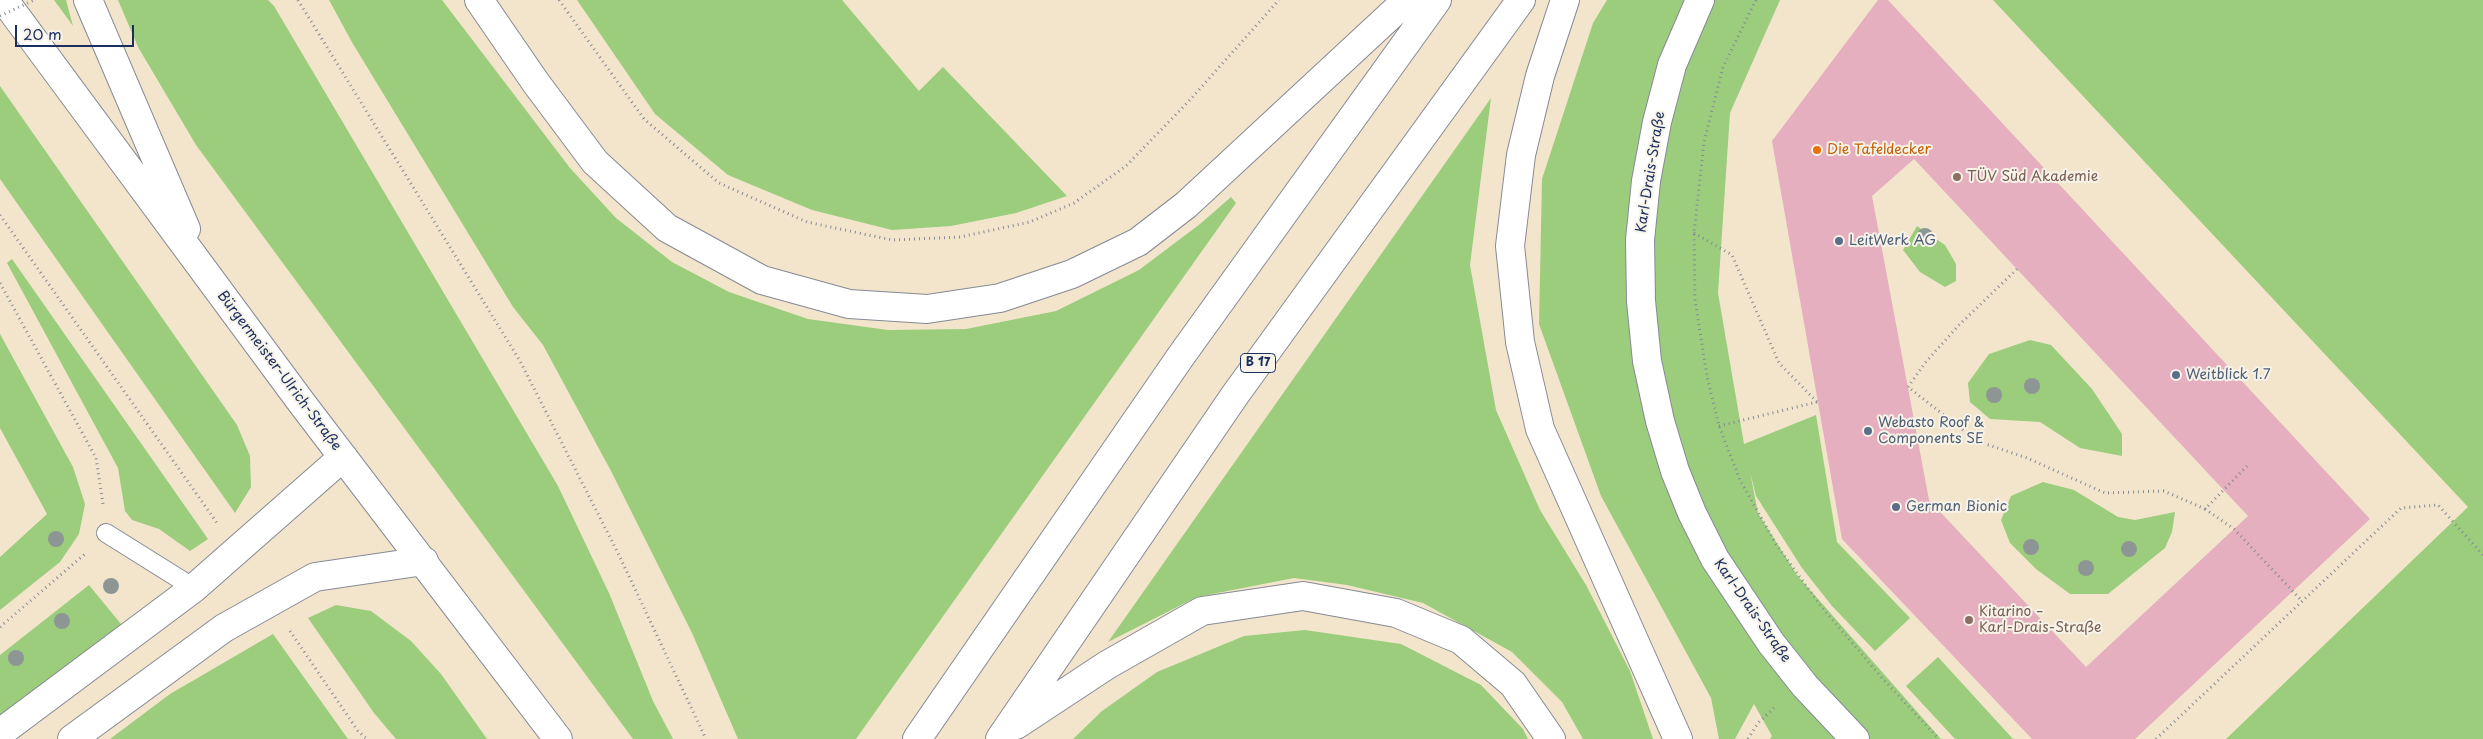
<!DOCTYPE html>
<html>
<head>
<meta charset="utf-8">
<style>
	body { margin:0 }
	#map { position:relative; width:2483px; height:739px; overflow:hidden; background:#f2e5cc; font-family:"Playpen Sans",sans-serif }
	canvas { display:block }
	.scale { position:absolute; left:15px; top:25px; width:119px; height:22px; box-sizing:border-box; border:2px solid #1b2f5e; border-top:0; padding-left:6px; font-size:15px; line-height:18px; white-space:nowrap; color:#1b2f5e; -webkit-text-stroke:4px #f7f3e8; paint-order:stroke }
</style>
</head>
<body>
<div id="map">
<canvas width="2483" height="739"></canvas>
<div class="scale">20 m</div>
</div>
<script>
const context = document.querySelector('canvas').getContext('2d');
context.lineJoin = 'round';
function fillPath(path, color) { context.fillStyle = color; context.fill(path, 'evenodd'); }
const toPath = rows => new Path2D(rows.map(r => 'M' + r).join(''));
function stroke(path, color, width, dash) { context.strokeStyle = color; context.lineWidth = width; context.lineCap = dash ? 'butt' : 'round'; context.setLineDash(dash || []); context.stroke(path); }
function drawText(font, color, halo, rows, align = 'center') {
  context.font = font + ' "Playpen Sans",sans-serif'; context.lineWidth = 4; context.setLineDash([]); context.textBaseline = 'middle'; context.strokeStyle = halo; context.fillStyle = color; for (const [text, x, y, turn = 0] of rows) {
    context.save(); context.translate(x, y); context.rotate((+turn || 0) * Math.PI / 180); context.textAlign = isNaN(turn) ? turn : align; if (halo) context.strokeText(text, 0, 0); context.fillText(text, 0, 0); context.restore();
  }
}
const green = toPath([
	[54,0,66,0,73,26],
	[118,0,268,0,274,6,558,486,609,593,653,701,673,739,633,739,196,145,138,47],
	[329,0,442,0,570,168,616,218,672,262,729,292,808,319,888,330,966,329,1056,311,1139,270,1200,224,1231,197,1236,203,856,739,738,739,692,633,611,471,543,345,513,307,353,44],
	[577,0,842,0,919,91,943,67,1067,196,1016,213,951,226,892,230,812,210,728,175,655,114],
	[1607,0,1780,0,1730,113,1718,293,1744,444,1816,415,1837,542,1910,618,1875,651,1832,606,1802,568,1756,496,1750,472,1758,513,1797,575,1941,739,1770,739,1772,736,1754,704,1735,739,1719,739,1711,698,1601,496,1539,324,1542,179,1593,23],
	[1993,0,2483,0,2483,739,2226,739,2468,507],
	[0,86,237,425,250,456,251,487,235,513,0,179],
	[1491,98,1470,265,1496,410,1540,510,1586,585,1630,671,1653,739,1583,739,1562,702,1512,652,1423,603,1347,585,1294,578,1197,597,1108,642],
	[1917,226,1945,245,1956,264,1956,281,1945,287,1920,272,1903,250],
	[12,259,208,539,190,551,159,529,132,520,125,511,118,468,7,263],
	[0,334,73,467,85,504,79,534,60,562,0,610,0,557,47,514,0,428],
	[2030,340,2051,345,2092,389,2122,434,2122,456,2080,448,2040,422,1990,419,1970,402,1968,383,1989,354],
	[2043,482,2074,490,2118,517,2135,520,2175,512,2172,532,2165,548,2108,594,2070,594,2036,569,2010,543,2001,520,2011,496],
	[89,585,130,635,0,733,0,655],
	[336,605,371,611,411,641,441,674,487,739,396,739,374,713,308,618],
	[1305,630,1401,644,1481,685,1523,729,1528,739,1073,739,1102,711,1157,672,1244,636],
	[273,634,348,739,110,739,170,694],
	[1938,657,2013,739,1955,739,1906,686]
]);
const building = toPath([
	[1878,0,1888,0,2370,519,2135,739,2032,739,1842,539,1772,141],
	[1914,159,2248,516,2086,667,1929,500,1872,196]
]);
const path = toPath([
	[298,0,520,361,617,551,706,739],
	[559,0,644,119,719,183,807,222,892,240,960,237,1030,222,1074,203,1126,166,1188,102,1279,0],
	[1756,0,1723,67,1704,142,1694,233,1695,300,1707,376,1719,426,1740,480,1776,544,1820,605,1883,679,1939,739],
	[0,215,217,523],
	[1694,233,1732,255,1779,363,1817,402],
	[2017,269,1958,326,1925,363,1908,387,1977,441,2027,458,2105,493,2164,491,2205,509,2247,466],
	[0,283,96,458,103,504],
	[1719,426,1817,402],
	[2205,509,2234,529,2302,601],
	[0,627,85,554],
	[290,631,358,731,367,739],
	[1748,739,1758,723,1776,706],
	[2156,739,2401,508,2438,505,2483,555]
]);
const lane = toPath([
	[106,533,194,588]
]);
const street = toPath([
	[1700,0,1672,65,1657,122,1646,181,1640,240,1641,301,1647,361,1660,421,1675,471,1692,513,1715,559,1771,643,1805,686,1855,739]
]);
const secondary = toPath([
	[4,0,301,402,558,739],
	[88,0,186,229]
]);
const highway = toPath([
	[479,0,536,83,595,162,667,228,762,280,849,304,927,309,1000,298,1072,274,1138,242,1186,205,1407,0],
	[1565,0,1540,76,1521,155,1510,246,1520,342,1540,429,1678,739],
	[1016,725,1107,665,1202,611,1303,596,1396,613,1461,640,1513,684,1551,739],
	[0,733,194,588,343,457],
	[72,739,224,628,315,577,424,561],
	[917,739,1181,356,1437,0],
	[1000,739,1235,395,1521,0]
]);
const pathBridge = toPath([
	[0,16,34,0]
]);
const trees = [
	[1925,236],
	[2032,386],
	[1994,395],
	[56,539],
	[2031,547],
	[2129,549],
	[2086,568],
	[111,586],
	[62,621],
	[16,658]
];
const markers = [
	[1817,150,5,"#e8710a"],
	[1957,177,5,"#8d6e63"],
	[1839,241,5,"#5c6f8a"],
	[2176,375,5,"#5c6f8a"],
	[1868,431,5,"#5c6f8a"],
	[1896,507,5,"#5c6f8a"],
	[1969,620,5,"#8d6e63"]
];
const shields = [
	[1258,363,35]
];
const shieldNames = [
	["B 17",1258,363]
];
const foodNames = [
	["Die Tafeldecker",1827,150]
];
const streetNames = [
	["Karl-Drais-Straße",1651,172,-81],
	["Bürgermeister-Ulrich-Straße",279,371,53],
	["Karl-Drais-Straße",1752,611,55]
];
const educationNames = [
	["TÜV Süd Akademie",1967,177],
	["Kitarino –",1979,612],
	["Karl-Drais-Straße",1979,628]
];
const serviceNames = [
	["LeitWerk AG",1849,241],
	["Weitblick 1.7",2186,375],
	["Webasto Roof &",1878,423],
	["Components SE",1878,439],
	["German Bionic",1906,507]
];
fillPath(green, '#9ccd7d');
fillPath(building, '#e5afbf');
stroke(lane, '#868a95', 20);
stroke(street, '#868a95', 30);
stroke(secondary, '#868a95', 30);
stroke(highway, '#868a95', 30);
stroke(path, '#868a95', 3, [1, 4]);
stroke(lane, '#fff', 18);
stroke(street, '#fff', 28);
stroke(secondary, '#fff', 28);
stroke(highway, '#fff', 28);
stroke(pathBridge, '#868a95', 3, [1, 4]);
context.fillStyle = '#8d9694';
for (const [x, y] of trees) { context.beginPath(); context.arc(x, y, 8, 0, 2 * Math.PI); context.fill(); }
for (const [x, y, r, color] of markers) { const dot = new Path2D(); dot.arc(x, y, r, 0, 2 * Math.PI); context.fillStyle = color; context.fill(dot); stroke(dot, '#f7f3e8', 2); }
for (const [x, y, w] of shields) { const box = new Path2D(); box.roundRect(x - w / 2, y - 9.5, w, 19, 4); context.fillStyle = '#f7f3e8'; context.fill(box); stroke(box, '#1b2f5e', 1); }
drawText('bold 12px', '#1b2f5e', null, shieldNames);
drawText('14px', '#c56008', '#f7f3e8', foodNames, 'left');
drawText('14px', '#1b2f5e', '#f7f3e8', streetNames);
drawText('14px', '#785e54', '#f7f3e8', educationNames, 'left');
drawText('14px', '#4e5e75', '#f7f3e8', serviceNames, 'left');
</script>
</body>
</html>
